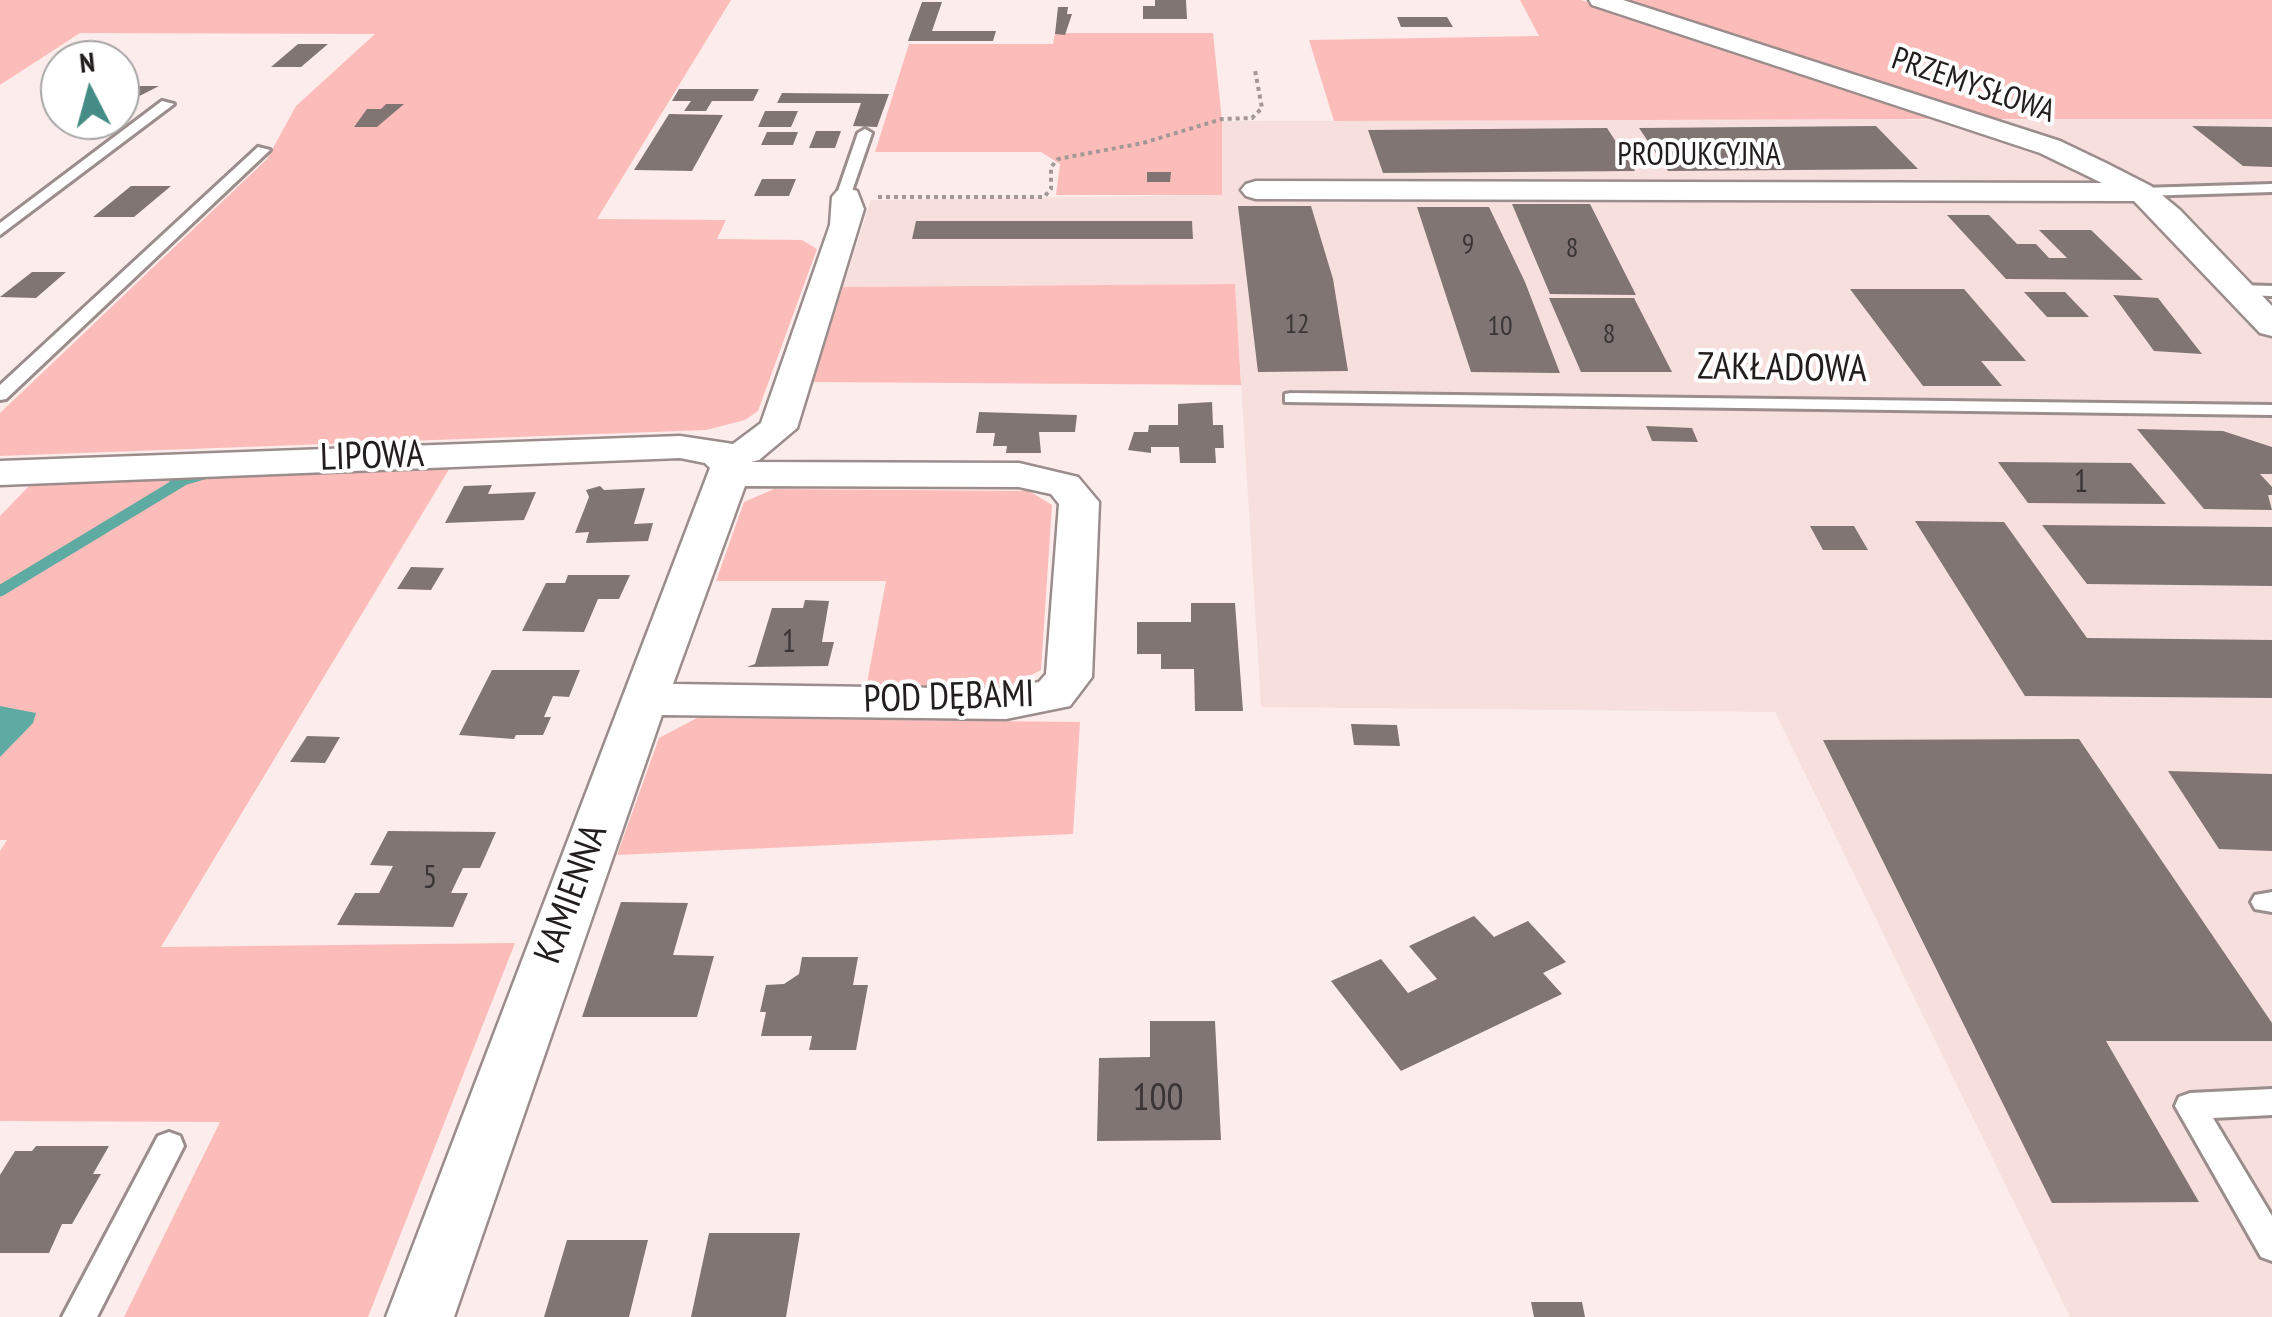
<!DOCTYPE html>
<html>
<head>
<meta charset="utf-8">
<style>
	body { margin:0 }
	#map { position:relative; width:2272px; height:1317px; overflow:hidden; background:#fcedec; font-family:"PT Sans Narrow",sans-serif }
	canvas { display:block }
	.north { position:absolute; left:40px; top:40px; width:100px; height:100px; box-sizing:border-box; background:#fff; border:2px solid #a7a5a5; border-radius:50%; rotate:354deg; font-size:28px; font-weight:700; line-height:40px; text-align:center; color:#231e1e }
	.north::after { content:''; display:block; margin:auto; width:35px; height:45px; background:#458c86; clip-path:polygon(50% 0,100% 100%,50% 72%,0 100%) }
</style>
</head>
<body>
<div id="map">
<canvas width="2272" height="1317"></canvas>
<div class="north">N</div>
</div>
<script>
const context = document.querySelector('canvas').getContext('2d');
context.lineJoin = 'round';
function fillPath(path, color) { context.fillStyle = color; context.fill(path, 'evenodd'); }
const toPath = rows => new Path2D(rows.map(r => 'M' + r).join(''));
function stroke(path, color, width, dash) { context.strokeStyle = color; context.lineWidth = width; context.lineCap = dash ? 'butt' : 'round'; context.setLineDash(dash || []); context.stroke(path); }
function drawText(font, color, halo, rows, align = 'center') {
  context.font = font + ' "PT Sans Narrow",sans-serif'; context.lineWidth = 8; context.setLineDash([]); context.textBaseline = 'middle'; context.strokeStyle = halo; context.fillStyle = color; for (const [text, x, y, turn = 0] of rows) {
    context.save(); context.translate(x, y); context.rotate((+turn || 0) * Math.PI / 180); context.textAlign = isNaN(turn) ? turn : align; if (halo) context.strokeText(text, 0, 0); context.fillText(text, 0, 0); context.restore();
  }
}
const built = toPath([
	[2272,119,2272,1317,2070,1317,1775,712,1261,707,1235,284,843,287,871,200,1221,195,1222,121]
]);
const green = toPath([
	[0,0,731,0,597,219,726,220,717,239,802,240,817,249,758,411,745,420,706,430,0,456,0,413,267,159,296,106,375,34,80,33,0,85],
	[1520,0,1581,0,1938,119,1334,121,1309,40,1539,36],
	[1622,0,2272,0,2272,119,1989,119],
	[1055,33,1213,33,1222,121,1222,195,1056,195,1060,164,1041,152,875,152,909,44,1053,44],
	[1235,284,1241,385,813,382,843,287],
	[454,461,161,947,515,943,368,1317,124,1317,220,1122,0,1121,0,851,7,840,0,840,0,516,33,482],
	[774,489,1029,491,1052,505,1041,670,1007,687,866,688,886,581,716,581,744,502],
	[697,718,1080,722,1073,834,617,855,659,738]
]);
const water = toPath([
	[0,706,36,713,33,723,0,757]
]);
const streamFar1 = toPath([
	[173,484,204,475]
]);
const stream = toPath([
	[0,591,182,481]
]);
const building = toPath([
	[1155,0,1186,0,1187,19,1143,19,1143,6,1155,6],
	[922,2,942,2,932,31,996,31,993,41,908,41],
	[1058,7,1068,7,1067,14,1072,14,1065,35,1055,34],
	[1397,17,1447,17,1453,27,1401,27],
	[298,44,328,44,301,67,271,67],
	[120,86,159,86,120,106],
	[679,89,759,89,753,101,712,101,706,111,684,111,691,101,672,101],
	[782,93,889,94,877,127,853,126,861,103,777,103],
	[386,104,404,104,377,127,354,127,367,109,381,109],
	[765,111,798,111,791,127,758,127],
	[669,114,723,115,692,171,634,170],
	[1876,126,1918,169,1668,171,1639,128],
	[2192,126,2272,127,2272,167,2243,166],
	[1607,128,1635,171,1383,173,1368,130],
	[816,131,841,131,835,148,809,148],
	[767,132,798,132,793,145,761,145],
	[1147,172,1171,172,1170,182,1147,182],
	[762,179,796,179,789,196,754,196],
	[131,186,171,186,134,217,93,217],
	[1512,204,1590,204,1636,295,1550,294],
	[1238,206,1311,206,1333,279,1348,371,1258,372],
	[1417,207,1489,207,1525,282,1560,373,1471,372],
	[1947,215,1989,215,2017,244,2036,244,2049,258,2067,258,2039,230,2091,230,2143,280,2006,279],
	[916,221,1192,221,1193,239,912,239],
	[32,272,66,272,36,298,0,297],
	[1850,289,1964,289,2026,361,1981,361,2002,386,1923,386],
	[2024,292,2065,292,2089,317,2047,317],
	[2113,295,2158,298,2202,354,2154,351],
	[1549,298,1634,298,1672,372,1581,372],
	[1212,402,1213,425,1223,425,1224,448,1215,448,1216,463,1180,463,1179,447,1151,447,1151,453,1128,450,1134,432,1148,432,1149,425,1178,425,1178,404],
	[979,412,1077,415,1075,432,1039,432,1041,453,1006,453,1007,446,993,446,995,433,976,433],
	[1646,426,1692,428,1698,442,1652,441],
	[2137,429,2223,431,2272,447,2272,474,2260,474,2272,487,2272,495,2268,495,2272,510,2204,509],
	[1998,462,2131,463,2166,504,2028,503],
	[492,485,488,494,536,492,524,520,445,523,464,486],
	[600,486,604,490,645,488,634,524,653,523,648,541,586,543,589,532,575,533,589,497,586,490],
	[1915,521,2004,522,2087,638,2272,640,2272,698,2025,696],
	[2042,525,2272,527,2272,586,2087,584],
	[1810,526,1854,526,1868,550,1823,550],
	[411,567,444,568,431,590,397,589],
	[568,575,630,575,619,599,598,599,584,632,522,631,546,583,565,583],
	[805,600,829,601,822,642,834,642,828,666,747,667,755,664,772,608,803,608],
	[1191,603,1235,603,1243,711,1195,711,1194,669,1161,669,1161,654,1137,654,1137,622,1191,622],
	[492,670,580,670,569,697,553,696,544,717,551,717,543,735,516,735,514,739,459,735],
	[1351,724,1397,725,1400,746,1354,745],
	[307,736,340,737,325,763,290,762],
	[2079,739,2272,1023,2272,1041,2106,1041,2199,1202,2052,1203,1823,740],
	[2168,771,2272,774,2272,851,2219,849],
	[388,831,496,832,480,868,463,868,451,893,468,893,453,927,337,925,355,893,379,893,393,866,370,865],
	[621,902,688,903,673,955,714,956,697,1017,582,1017],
	[1474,916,1494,937,1528,921,1566,962,1543,973,1562,994,1401,1071,1331,981,1381,959,1408,993,1437,979,1409,946],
	[802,957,858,957,853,985,868,985,856,1050,809,1050,812,1036,761,1036,766,1012,760,1012,766,985,784,984,799,974],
	[1150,1021,1215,1021,1221,1140,1097,1141,1099,1058,1150,1057],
	[36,1146,109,1146,93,1174,101,1174,72,1224,62,1224,49,1253,0,1253,0,1175,15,1151,32,1151],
	[709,1233,800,1233,786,1317,691,1317],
	[567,1240,648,1240,629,1317,544,1317],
	[1531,1302,1582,1302,1585,1317,1534,1317]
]);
const path = toPath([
	[878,197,1044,197,1051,189,1051,167,1058,159,1143,143,1222,119,1252,118,1262,108,1255,70]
]);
const service = toPath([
	[162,101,174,104,0,235,0,223,162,101],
	[865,129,872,133,852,191,854,197,842,200,838,191,858,133,865,129],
	[258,147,270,150,6,399,0,400,0,385,258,147],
	[2272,184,2272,192,2141,196,2134,192,2141,188,2272,184],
	[2272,286,2272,296,2239,295,2231,290,2239,285,2272,286],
	[1291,393,2272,405,2272,415,1285,402,1285,394,1291,393],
	[2272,892,2272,912,2255,909,2251,902,2255,895,2272,892],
	[2272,1089,2272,1115,2213,1118,2272,1216,2272,1261,2261,1257,2175,1106,2179,1097,2190,1093,2272,1089],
	[169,1132,180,1136,184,1146,97,1317,62,1317,158,1136,169,1132]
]);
const minor = toPath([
	[1589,0,1623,0,2060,141,2106,163,2151,186,2180,210,2272,306,2272,336,2260,333,2134,201,1256,199,1246,196,1241,190,1246,184,1256,181,2102,183,2040,153,1592,5,1589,0],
	[847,188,857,191,864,209,797,428,759,460,751,462,1019,463,1078,477,1099,502,1092,677,1070,706,1006,719,662,715,454,1317,386,1317,710,468,705,463,680,458,0,485,0,461,680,436,733,444,761,423,830,225,832,197,837,191,847,188],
	[745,486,1019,487,1051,494,1059,504,1046,674,1039,682,1006,689,673,684,745,486]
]);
const farNumbernames = [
	["9",1468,245],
	["8",1572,249],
	["12",1297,325],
	["10",1500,327],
	["8",1609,335]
];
const farStreetnames = [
	["PRZEMYSŁOWA",1973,86,19],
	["PRODUKCYJNA",1699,156]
];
const numberNames = [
	["1",2081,483],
	["1",789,643],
	["5",430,879]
];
const streetNames = [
	["ZAKŁADOWA",1782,369,1],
	["LIPOWA",372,457,-2],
	["POD DĘBAMI",949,698,-2],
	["KAMIENNA",572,894,-70]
];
const nearNumbernames = [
	["100",1158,1099]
];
fillPath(built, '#f6dfdd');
fillPath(green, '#fcbcb9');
fillPath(water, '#5eaba4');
stroke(streamFar1, '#5eaba4', 9);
stroke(stream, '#5eaba4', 11);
fillPath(building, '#817574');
stroke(service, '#9a8d8c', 6);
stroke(minor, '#9a8d8c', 5);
stroke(path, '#a39897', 4, [4, 4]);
fillPath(service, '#fff');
fillPath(minor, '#fff');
drawText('28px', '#3a3434', null, farNumbernames);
drawText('32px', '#231e1e', '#fff', farStreetnames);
drawText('32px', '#3a3434', null, numberNames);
drawText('38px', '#231e1e', '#fff', streetNames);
drawText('38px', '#3a3434', null, nearNumbernames);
</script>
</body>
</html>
